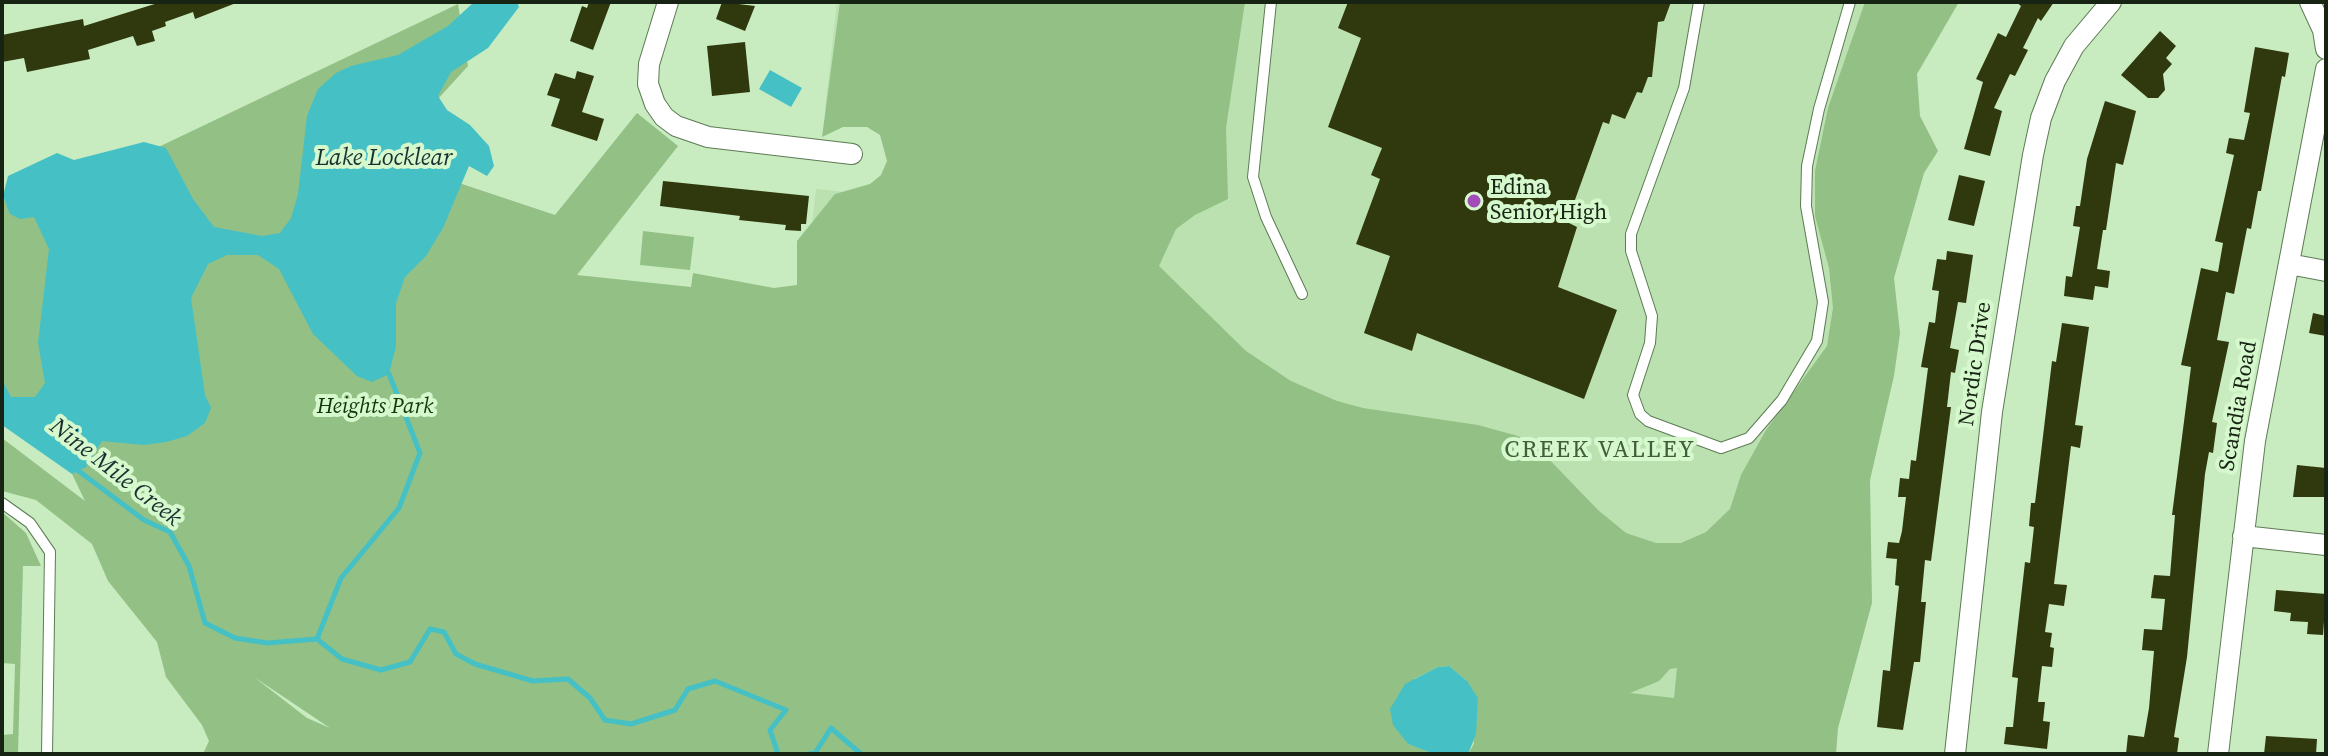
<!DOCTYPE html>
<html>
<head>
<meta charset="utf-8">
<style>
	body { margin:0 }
	#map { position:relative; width:2328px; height:756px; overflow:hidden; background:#c9ebc0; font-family:"Source Serif 4",serif }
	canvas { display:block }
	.frame { position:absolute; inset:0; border:4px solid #172414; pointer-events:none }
</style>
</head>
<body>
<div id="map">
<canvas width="2328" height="756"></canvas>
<div class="frame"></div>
</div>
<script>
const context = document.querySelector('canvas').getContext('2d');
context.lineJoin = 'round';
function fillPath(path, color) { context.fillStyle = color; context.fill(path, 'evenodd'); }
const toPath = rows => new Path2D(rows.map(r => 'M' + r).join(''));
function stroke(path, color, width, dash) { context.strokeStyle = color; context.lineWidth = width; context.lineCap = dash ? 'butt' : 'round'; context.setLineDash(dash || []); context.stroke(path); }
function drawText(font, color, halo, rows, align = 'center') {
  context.font = font + ' "Source Serif 4",serif'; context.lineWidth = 8; context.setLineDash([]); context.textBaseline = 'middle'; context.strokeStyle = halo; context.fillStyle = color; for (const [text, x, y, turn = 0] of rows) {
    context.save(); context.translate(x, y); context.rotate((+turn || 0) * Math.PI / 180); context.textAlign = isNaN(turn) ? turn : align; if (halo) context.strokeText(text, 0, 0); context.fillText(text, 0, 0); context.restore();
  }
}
const built = toPath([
	[837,2,1902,2,1816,754,752,754,816,189,894,197,902,119,825,110]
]);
const green = toPath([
	[840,2,1245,2,1226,128,1228,199,1195,215,1176,229,1159,266,1246,351,1291,381,1337,401,1363,408,1478,425,1518,436,1541,451,1598,510,1626,533,1656,543,1681,543,1706,532,1730,509,1741,475,1766,430,1827,346,1833,308,1829,268,1815,216,1815,171,1828,108,1865,2,1959,2,1917,74,1920,116,1938,151,1924,173,1894,278,1900,333,1894,376,1870,480,1872,603,1838,728,1836,754,1468,754,1474,744,1467,681,1449,666,1438,667,1414,679,1408,744,1434,754,203,754,209,741,202,725,166,677,157,642,108,581,92,544,36,500,2,491,2,438,85,501,72,474,77,471,2,404,2,196,14,216,458,4,468,66,384,158,555,215,637,113,678,146,577,275,691,287,693,273,774,288,797,285,797,241,835,194,870,184,881,175,887,161,880,135,867,127,843,127,822,137],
	[1677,668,1674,698,1630,693,1659,681,1670,669],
	[254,677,330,728,307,718],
	[643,231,694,237,690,270,640,265],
	[2,512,26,533,41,566,23,566,18,754,2,754,2,735,13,734,15,664,2,663]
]);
const water = toPath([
	[474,2,517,2,519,7,488,48,451,72,438,96,447,110,470,125,489,146,494,166,487,176,469,166,443,228,426,256,405,277,396,303,396,346,389,374,372,382,357,376,313,334,279,269,258,255,227,255,208,264,191,298,205,395,211,408,205,423,187,436,166,442,144,445,102,441,86,467,72,474,2,425,2,380,11,397,35,397,45,383,38,343,49,249,34,217,20,219,10,214,3,196,8,176,57,153,74,160,144,142,166,148,193,199,214,227,262,236,280,233,291,218,298,194,307,116,318,89,336,73,351,66,398,55,448,26],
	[770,70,802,88,791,107,759,89],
	[1449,666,1467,681,1478,698,1476,734,1468,754,1434,754,1408,744,1393,725,1390,709,1405,684,1438,667]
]);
const stream = toPath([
	[76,469,144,520,170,532,189,566,205,623,235,638,267,643,317,639,342,659,381,670,410,662,430,629,444,632,456,654,475,664,533,681,568,679,590,698,605,720,631,724,675,710,688,689,715,681,786,710,770,730,778,754],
	[317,639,341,578,399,508,420,453,389,374],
	[808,754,815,753,831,728,861,754]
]);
const building = toPath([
	[161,2,236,3,195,19,193,12,165,22,166,26,152,31,155,41,137,46,133,36,88,50,90,59,27,72,24,58,2,62,2,35,83,19,84,26],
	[589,2,611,2,593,50,570,41,582,6,587,8],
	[722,2,755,6,745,31,716,19],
	[1348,2,1671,2,1664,21,1658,22,1652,77,1648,77,1642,93,1637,92,1625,119,1612,114,1609,124,1603,122,1567,222,1577,227,1558,287,1617,310,1584,399,1417,333,1412,351,1364,333,1390,256,1356,244,1380,179,1371,175,1382,148,1328,127,1361,38,1338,28],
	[2016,2,2054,2,2041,21,2038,18,2023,48,2028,50,2015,76,2010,74,1994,108,2002,111,1990,156,1964,149,1983,82,1976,79,1998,33,2006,37,2021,6],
	[2160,31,2176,46,2166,58,2172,64,2163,74,2165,90,2158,98,2148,98,2121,75],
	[745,42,750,92,712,96,707,46],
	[2255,47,2289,53,2285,77,2282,76,2261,191,2258,191,2251,229,2247,228,2234,294,2226,292,2217,340,2229,342,2212,422,2217,423,2213,453,2209,452,2205,474,2187,657,2174,737,2179,738,2177,754,2126,754,2128,735,2144,737,2149,708,2154,651,2142,650,2144,629,2162,630,2165,599,2151,598,2154,575,2170,576,2175,515,2172,515,2191,367,2181,365,2201,268,2218,272,2223,243,2215,241,2234,155,2226,153,2229,138,2244,140,2250,113,2244,112],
	[577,71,594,76,582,112,604,119,597,141,551,126,560,99,547,95,555,73,575,79],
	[2105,101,2136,111,2123,165,2116,163,2106,230,2103,230,2097,269,2110,271,2108,288,2095,286,2093,300,2064,296,2066,276,2072,277,2080,227,2073,226,2076,206,2080,206,2087,159],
	[1959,175,1985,181,1974,226,1948,220],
	[663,181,809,196,806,224,801,224,801,231,785,230,786,225,739,220,740,216,660,206],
	[1947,251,1973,255,1966,303,1958,302,1950,348,1959,350,1955,373,1951,372,1947,407,1951,407,1931,561,1925,560,1921,602,1926,602,1920,662,1914,662,1903,730,1877,727,1883,670,1890,671,1899,586,1895,585,1897,559,1886,558,1888,542,1899,543,1902,531,1906,497,1898,497,1900,478,1909,479,1911,460,1916,461,1928,368,1921,367,1929,322,1935,323,1939,291,1932,290,1937,259,1946,260],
	[2313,313,2326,316,2326,336,2309,333],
	[2062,323,2089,327,2075,425,2083,426,2080,448,2071,446,2054,584,2067,585,2064,606,2049,604,2045,632,2052,633,2050,647,2054,648,2052,667,2042,666,2038,702,2045,702,2043,721,2050,722,2047,749,2004,744,2006,727,2013,727,2018,678,2012,677,2025,562,2030,563,2034,527,2029,526,2031,503,2035,503,2052,361,2056,362],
	[2297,465,2326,468,2326,497,2293,497],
	[2276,590,2326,594,2323,635,2307,634,2308,622,2290,621,2291,613,2274,611],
	[2266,736,2317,739,2316,754,2264,754]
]);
const lane = toPath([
	[1271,2,1253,177,1266,217,1302,294],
	[1699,2,1684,88,1631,234,1631,251,1652,316,1650,343,1633,395,1640,414,1648,421,1721,448,1749,438,1782,400,1817,341,1823,302,1806,206,1807,166,1819,109,1850,2],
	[2,503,30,523,50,552,47,754]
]);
const street = toPath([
	[668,2,649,64,648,84,655,104,664,117,676,126,708,137,852,154],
	[2310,2,2323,30,2326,49],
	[2289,264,2326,271],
	[2243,536,2326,545],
	[1955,754,1992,412,2033,155,2041,118,2055,81,2074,46,2111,2],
	[2218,754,2255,441,2326,69]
]);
const markers = [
	[1474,201,8,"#a34cb9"]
];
const poiNames = [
	["Edina",1490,188],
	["Senior High",1490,213]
];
const streetNames = [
	["Nordic Drive",1976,364,-82],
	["Scandia Road",2239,406,-80]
];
const parkNames = [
	["Heights Park",375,407]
];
const waterNames = [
	["Lake Locklear",384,159],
	["Nine Mile Creek",115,473,38]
];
const neighbourhoodNames = [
	["CREEK VALLEY",1600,451]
];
fillPath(built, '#bbe1b0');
fillPath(green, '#92c085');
fillPath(water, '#45c0c5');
stroke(stream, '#45c0c5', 5);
fillPath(building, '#30380d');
stroke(lane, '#5d7b55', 12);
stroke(street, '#5d7b55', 22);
stroke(lane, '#fff', 10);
stroke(street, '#fff', 20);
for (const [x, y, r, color] of markers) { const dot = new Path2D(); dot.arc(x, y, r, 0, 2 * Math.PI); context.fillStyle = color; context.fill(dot); stroke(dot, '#d6f8cd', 3); }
drawText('22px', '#172414', '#d6f8cd', poiNames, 'left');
drawText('22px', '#172414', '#d6f8cd', streetNames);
drawText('italic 22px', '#133507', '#d6f8cd', parkNames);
drawText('italic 24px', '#1a2f30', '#d6f8cd', waterNames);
context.letterSpacing = '2px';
drawText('24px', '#415e3a', '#d6f8cd', neighbourhoodNames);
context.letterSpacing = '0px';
</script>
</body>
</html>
